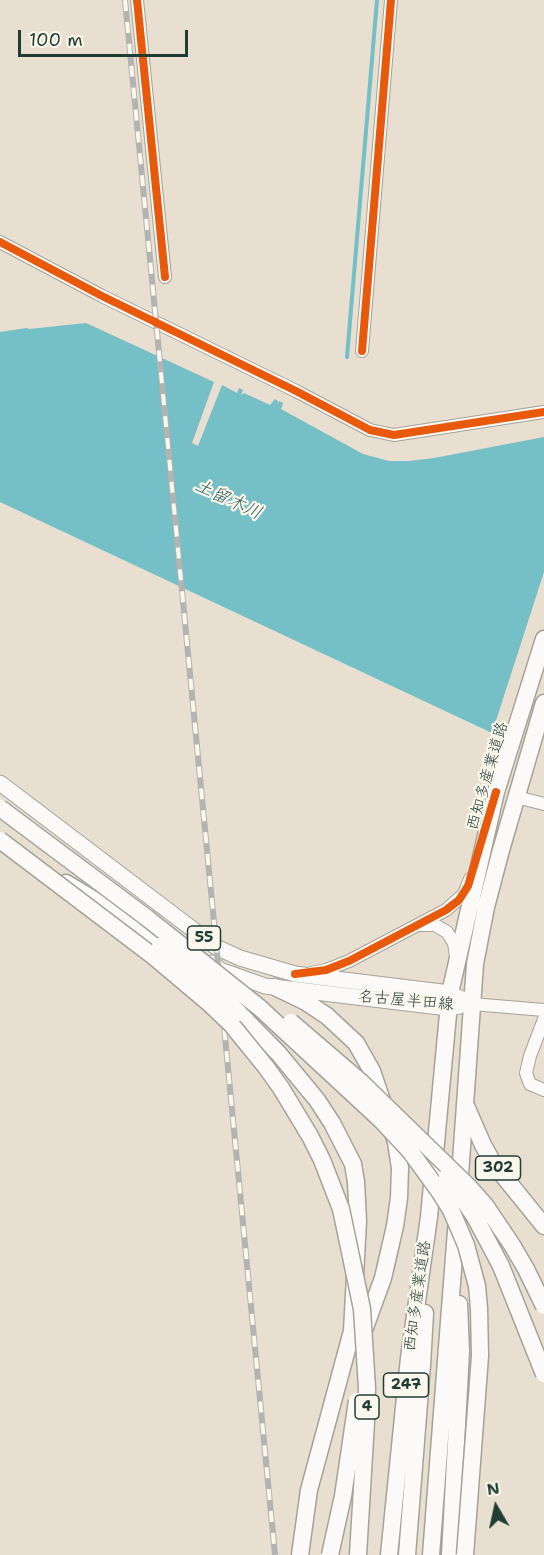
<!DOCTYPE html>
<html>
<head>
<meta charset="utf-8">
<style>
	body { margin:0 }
	#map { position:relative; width:544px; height:1555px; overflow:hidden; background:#e8dfd0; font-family:"Shantell Sans",sans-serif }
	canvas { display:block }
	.north { position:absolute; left:466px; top:1477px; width:60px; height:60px; -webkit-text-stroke:4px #fbf7ec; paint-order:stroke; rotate:351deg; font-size:16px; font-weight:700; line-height:24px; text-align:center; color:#1f3d34 }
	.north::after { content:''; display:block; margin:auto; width:21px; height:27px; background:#1f3d34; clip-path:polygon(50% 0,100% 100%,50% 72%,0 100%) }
	.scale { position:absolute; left:18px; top:30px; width:170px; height:27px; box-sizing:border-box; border:3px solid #1f3d34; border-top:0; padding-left:8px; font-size:18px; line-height:21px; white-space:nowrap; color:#1f3d34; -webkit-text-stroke:4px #fbf7ec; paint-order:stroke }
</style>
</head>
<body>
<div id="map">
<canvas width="544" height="1555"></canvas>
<div class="north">N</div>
<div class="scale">100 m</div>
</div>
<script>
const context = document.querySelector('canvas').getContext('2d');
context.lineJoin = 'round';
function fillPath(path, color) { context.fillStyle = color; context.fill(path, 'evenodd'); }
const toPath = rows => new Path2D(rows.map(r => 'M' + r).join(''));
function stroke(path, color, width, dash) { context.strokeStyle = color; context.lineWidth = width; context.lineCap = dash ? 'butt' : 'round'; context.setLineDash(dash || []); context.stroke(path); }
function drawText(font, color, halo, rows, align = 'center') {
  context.font = font + ' "Shantell Sans","Klee One",sans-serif'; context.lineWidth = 4.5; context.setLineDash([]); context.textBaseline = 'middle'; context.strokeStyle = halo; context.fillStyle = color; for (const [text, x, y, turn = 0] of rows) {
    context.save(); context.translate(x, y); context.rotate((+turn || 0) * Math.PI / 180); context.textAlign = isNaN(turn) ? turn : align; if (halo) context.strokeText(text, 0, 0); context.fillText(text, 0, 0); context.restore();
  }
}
const water = toPath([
	[86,323,214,382,192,443,198,446,222,385,237,393,239,388,243,390,241,395,244,393,270,405,275,399,278,401,277,405,279,401,283,403,281,409,363,454,389,461,409,461,434,458,544,437,544,572,492,733,0,502,0,332,27,328,29,329]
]);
const stream = toPath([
	[347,357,377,0]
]);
const minor = toPath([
	[137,0,165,277],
	[0,242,102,296,296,391,370,430,394,435,544,412],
	[362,351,391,0],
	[516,797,544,804],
	[419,925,435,925,447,932,454,943,456,957],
	[311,973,326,970,349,961,446,910,464,894,470,879],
	[472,1004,544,1010],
	[544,1019,530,1056,526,1073,530,1084,544,1090]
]);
const major = toPath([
	[0,783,216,947,240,958,295,974,450,993,472,1004],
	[212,963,220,970,265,986,448,1008,460,1006]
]);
const highway = toPath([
	[66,883,116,913,160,946],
	[275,987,306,1002,327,1016,356,1043,372,1071,396,1142,400,1168,399,1198,395,1226,383,1278,363,1333],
	[239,1013,279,1054,317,1100,332,1123,353,1164,356,1182,358,1221,352,1331,309,1490,300,1555],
	[466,1106,483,1145,493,1163,544,1226],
	[459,1189,475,964,486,907,501,850,544,703],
	[389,1555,409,1358,429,1217,450,993,496,792,544,639],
	[407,1555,422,1365,425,1313],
	[431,1555,457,1218],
	[450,1555,461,1351,459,1304]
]);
const rail = toPath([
	[125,0,275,1555]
]);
const highwayBridge = toPath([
	[0,808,147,918,260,1008,382,1121,410,1151,439,1191,451,1210,466,1245,477,1286,479,1308,480,1356,465,1555],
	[0,840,153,956,210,1004,231,1024,266,1067,281,1088,310,1136,322,1160,341,1209,362,1309,367,1388,366,1422,358,1555],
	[160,946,215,989,239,1013],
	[291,1022,361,1082,469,1187,485,1205,512,1245,526,1269,544,1306],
	[447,1176,475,1217,501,1266,544,1374],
	[330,1555,343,1496,357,1401]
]);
const cycleway = toPath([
	[137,0,165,277],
	[0,242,102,296,296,391,370,430,394,435,544,412],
	[362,351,391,0],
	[295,974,326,970,349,961,446,910,459,900,468,886,496,792]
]);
const shields = [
	[204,938,33],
	[498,1168,45],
	[406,1385,45],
	[367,1407,24]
];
const shieldNames = [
	["55",204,938],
	["302",498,1168],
	["247",406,1385],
	["4",367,1407]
];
const streetNames = [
	["西知多産業道路",488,776,-74],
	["名古屋半田線",406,1001,5],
	["西知多産業道路",418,1296,-82]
];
const waterNames = [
	["土留木川",228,500,25]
];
fillPath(water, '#75bfc6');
stroke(stream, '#75bfc6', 4);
stroke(minor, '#a4a299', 14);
stroke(major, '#a4a299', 17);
stroke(highway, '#a4a299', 19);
stroke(minor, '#fcfaf8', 12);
stroke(major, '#fcfaf8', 15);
stroke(highway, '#fcfaf8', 16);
stroke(rail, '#b2b4b1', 6);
stroke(rail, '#fbf7ec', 4, [11]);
stroke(highwayBridge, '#a4a299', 19, []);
stroke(highwayBridge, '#fcfaf8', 16);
stroke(cycleway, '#e8590c', 8);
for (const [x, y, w] of shields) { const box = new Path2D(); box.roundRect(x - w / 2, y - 12, w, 24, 4.5); context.fillStyle = '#fbf7ec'; context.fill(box); stroke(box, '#1f3d34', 1.5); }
drawText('bold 15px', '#1f3d34', null, shieldNames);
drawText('16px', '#1f3d34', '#fbf7ec', streetNames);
drawText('italic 18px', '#2a605e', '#fbf7ec', waterNames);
</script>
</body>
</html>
